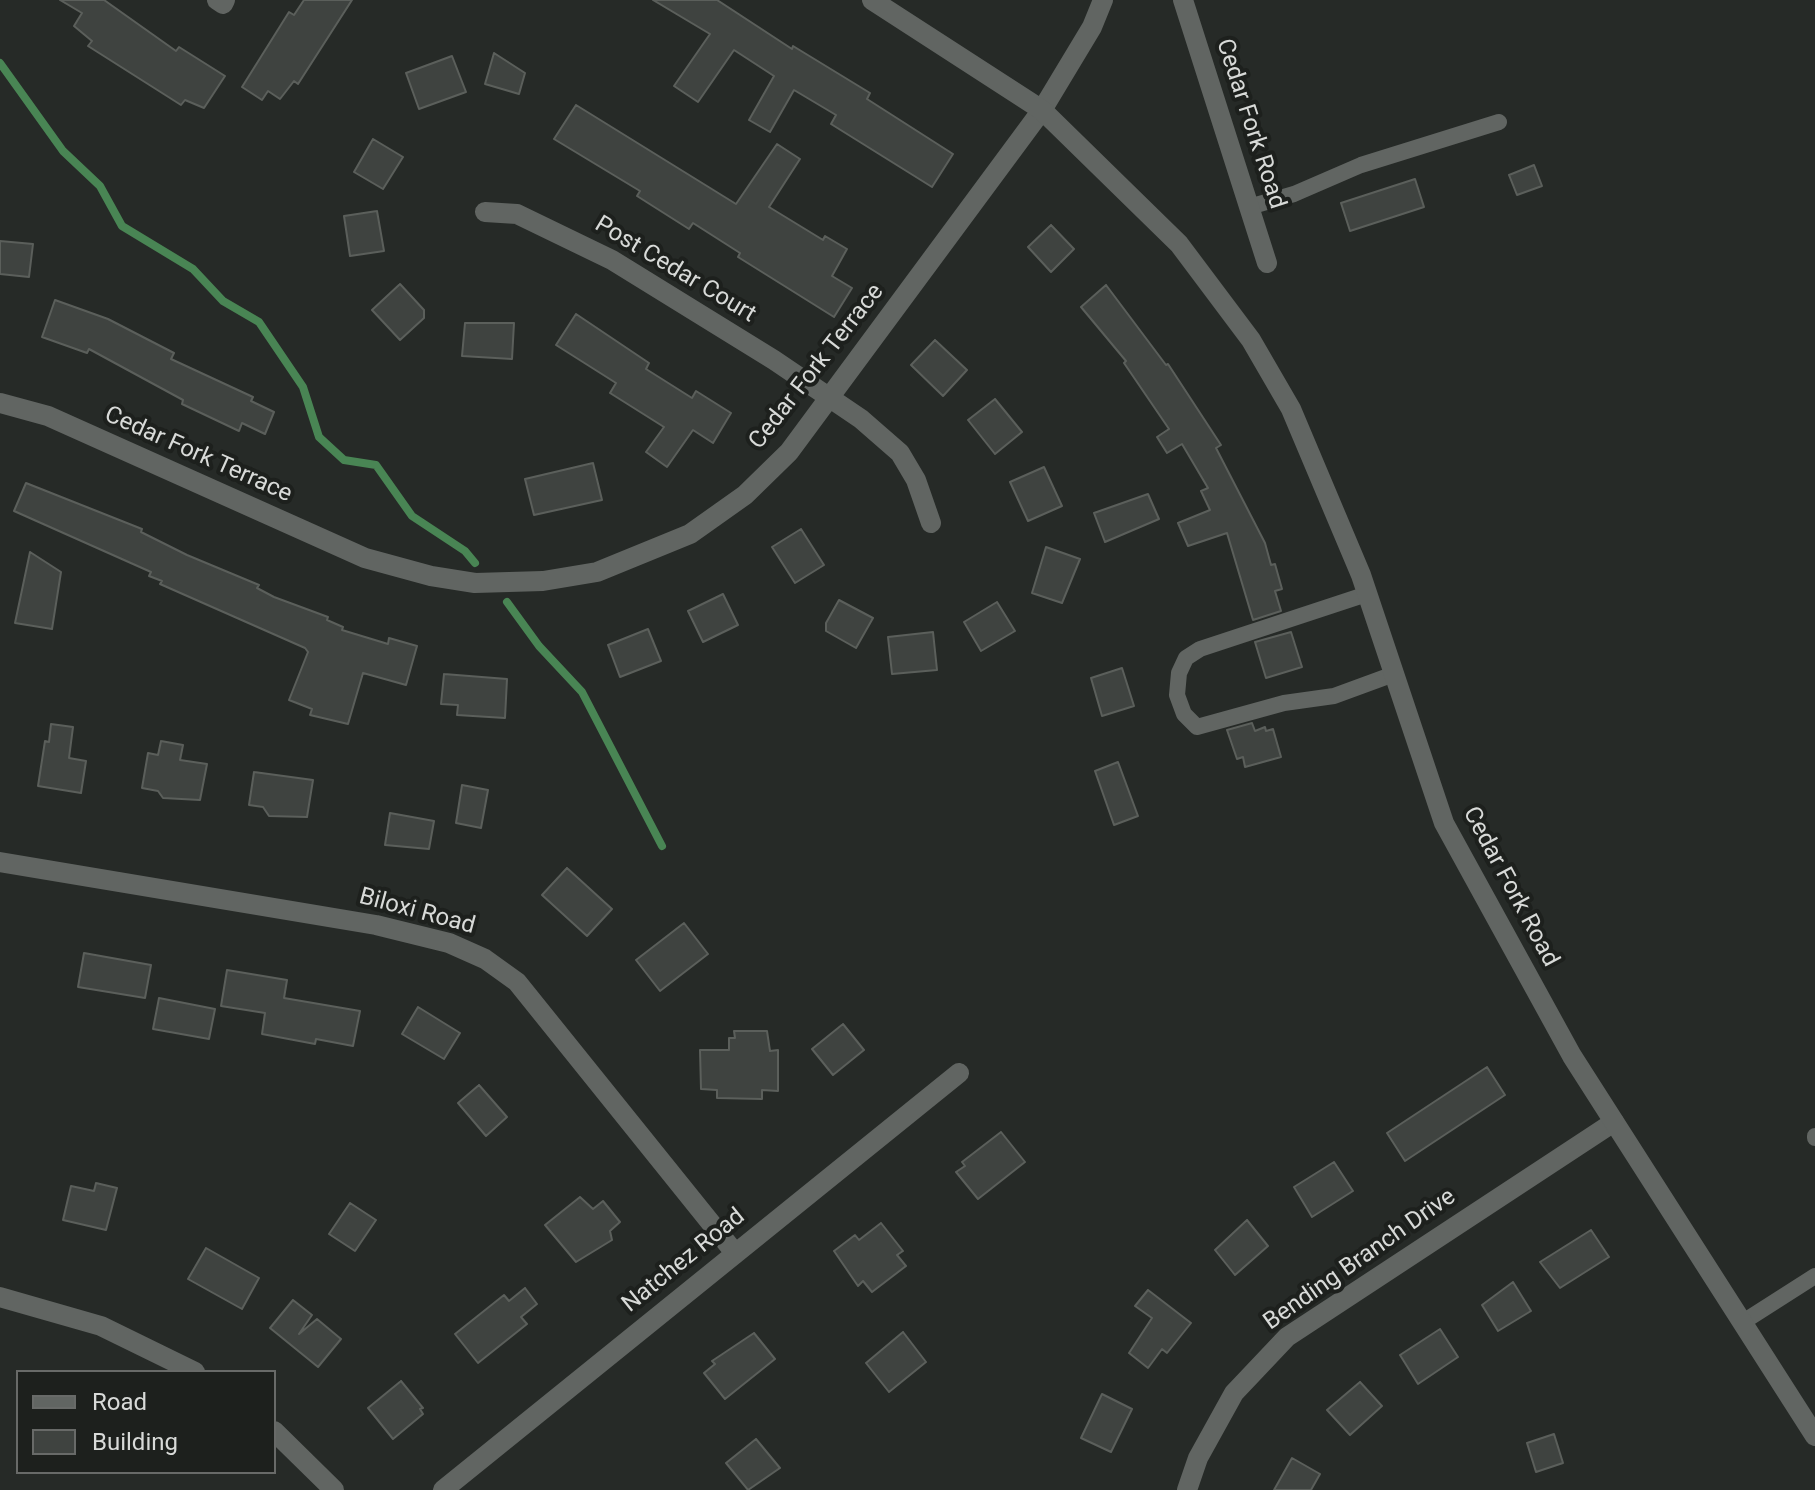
<!DOCTYPE html>
<html>
<head>
<meta charset="utf-8">
<style>
	body { margin:0 }
	#map { position:relative; width:1815px; height:1490px; overflow:hidden; background:#262a27; font-family:Roboto,sans-serif }
	canvas { display:block }
	.legend { position:absolute; left:16px; top:1370px; width:260px; height:104px; box-sizing:border-box; background:#1d201d; border:2px solid #686a68; margin:0; padding:10px 14px; list-style:none; font-size:24px; color:#d8dad8 }
	.legend li { display:flex; align-items:center; gap:16px; height:40px }
	.legend b { width:40px; border:2px solid #686a68 }
</style>
</head>
<body>
<div id="map">
<canvas width="1815" height="1490"></canvas>
<ul class="legend">
<li><b style="height:10px;background:#616562"></b>Road</li>
<li><b style="height:22px;background:#3f4340"></b>Building</li>
</ul>
</div>
<script>
const context = document.querySelector('canvas').getContext('2d');
context.lineJoin = 'round';
const toPath = rows => new Path2D(rows.map(r => 'M' + r).join(''));
function stroke(path, color, width, dash) { context.strokeStyle = color; context.lineWidth = width; context.lineCap = dash ? 'butt' : 'round'; context.setLineDash(dash || []); context.stroke(path); }
function fillPath(path, color) { context.fillStyle = color; context.fill(path, 'evenodd'); }
function drawText(font, color, halo, rows, align = 'center') {
  context.font = font + ' Roboto,sans-serif'; context.lineWidth = 8; context.setLineDash([]); context.textBaseline = 'middle'; context.strokeStyle = halo; context.fillStyle = color; for (const [text, x, y, turn = 0] of rows) {
    context.save(); context.translate(x, y); context.rotate((+turn || 0) * Math.PI / 180); context.textAlign = isNaN(turn) ? turn : align; if (halo) context.strokeText(text, 0, 0); context.fillText(text, 0, 0); context.restore();
  }
}
const stream = toPath([
	[0,63,63,151,100,186,122,226,193,269,223,301,259,322,303,387,319,437,344,460,376,465,412,516,465,551,475,563],
	[507,602,539,646,582,692,662,846]
]);
const building = toPath([
	[60,0,104,0,176,51,179,47,225,76,204,108,185,100,181,105,88,46,92,41,74,26,82,13,60,0],
	[304,0,352,0,298,84,294,81,280,99,268,91,262,100,242,87,289,12,294,15,304,0],
	[653,0,717,0,792,49,793,46,870,93,867,99,953,154,932,187,831,124,836,115,794,90,770,132,749,120,774,76,734,50,698,102,674,86,710,34,653,0],
	[494,53,525,73,519,94,485,84,494,53],
	[452,56,466,92,419,109,406,73,452,56],
	[576,105,736,204,777,144,800,159,769,207,823,240,825,236,847,249,832,276,852,288,834,317,738,257,740,253,693,223,689,229,637,196,640,191,554,139,576,105],
	[373,139,403,157,383,189,354,172,373,139],
	[1534,165,1542,186,1517,195,1509,175,1534,165],
	[1415,179,1424,207,1350,231,1341,203,1415,179],
	[377,211,384,251,350,256,344,216,377,211],
	[1051,225,1074,249,1051,272,1028,247,1051,225],
	[0,241,33,244,29,277,0,274,0,241],
	[400,284,424,310,424,318,400,340,372,310,400,284],
	[1106,285,1166,365,1168,364,1221,445,1216,448,1265,543,1271,565,1275,564,1282,589,1275,591,1281,611,1253,620,1227,533,1188,546,1178,523,1210,510,1201,491,1208,488,1182,444,1167,453,1157,437,1169,429,1124,363,1126,361,1081,307,1106,285],
	[55,300,108,319,174,353,171,359,253,397,251,401,274,412,265,434,242,423,239,431,182,404,183,400,89,349,87,353,42,337,55,300],
	[576,314,649,363,646,369,692,398,696,391,731,413,713,443,693,430,667,467,646,452,664,427,610,393,616,383,556,345,576,314],
	[465,323,514,323,512,359,462,356,465,323],
	[935,340,967,370,943,396,911,365,935,340],
	[995,399,1022,432,995,454,968,420,995,399],
	[593,463,602,500,534,515,525,479,593,463],
	[1044,467,1062,506,1028,521,1010,482,1044,467],
	[26,483,142,529,141,532,187,555,259,585,257,588,274,597,328,617,327,620,343,627,342,630,388,644,389,638,417,646,406,685,363,673,348,724,310,715,312,709,289,700,308,652,305,648,160,584,162,581,149,576,151,572,14,511,26,483],
	[1148,494,1159,519,1105,542,1094,513,1148,494],
	[801,529,824,565,795,583,772,547,801,529],
	[1046,547,1080,559,1062,603,1032,593,1046,547],
	[30,552,61,572,52,629,15,623,30,552],
	[723,594,738,625,703,642,688,611,723,594],
	[839,600,873,618,856,648,826,631,826,623,839,600],
	[997,602,1015,631,981,651,964,622,997,602],
	[648,629,661,661,620,677,608,645,648,629],
	[933,632,937,670,892,674,888,637,933,632],
	[1291,632,1302,667,1266,678,1255,642,1291,632],
	[1122,668,1134,706,1102,716,1091,678,1122,668],
	[444,674,507,679,505,718,457,715,458,705,441,704,444,674],
	[1252,723,1255,731,1265,727,1266,731,1273,729,1281,757,1245,767,1243,757,1237,759,1227,730,1252,723],
	[51,724,73,727,69,758,86,761,81,793,38,786,45,741,49,742,51,724],
	[161,741,183,745,180,760,207,764,200,800,163,798,158,791,142,788,148,753,158,755,161,741],
	[1118,762,1138,816,1114,825,1095,771,1118,762],
	[254,772,313,780,307,817,269,816,263,807,249,805,254,772],
	[462,785,488,790,481,828,456,823,462,785],
	[390,813,434,821,429,849,385,845,390,813],
	[567,868,612,909,587,936,542,895,567,868],
	[684,923,708,954,660,991,636,960,684,923],
	[84,953,151,965,145,998,78,987,84,953],
	[227,970,287,980,284,998,360,1011,353,1046,316,1039,315,1044,262,1034,265,1013,221,1006,227,970],
	[159,998,215,1009,209,1039,153,1029,159,998],
	[418,1007,460,1033,444,1059,402,1034,418,1007],
	[843,1024,864,1050,833,1075,812,1049,843,1024],
	[734,1031,767,1031,770,1051,778,1050,778,1091,762,1090,762,1099,717,1098,717,1090,701,1089,700,1050,729,1050,729,1038,735,1038,734,1031],
	[1487,1067,1505,1095,1405,1161,1387,1133,1487,1067],
	[479,1085,507,1117,486,1136,458,1103,479,1085],
	[1001,1132,1025,1162,978,1199,956,1172,965,1166,962,1162,1001,1132],
	[1334,1162,1353,1191,1312,1217,1294,1187,1334,1162],
	[96,1183,117,1188,106,1230,63,1220,71,1186,94,1191,96,1183],
	[580,1197,593,1209,603,1201,620,1222,610,1231,612,1240,576,1262,545,1225,580,1197],
	[350,1203,376,1220,355,1251,329,1234,350,1203],
	[1247,1220,1268,1246,1235,1275,1215,1250,1247,1220],
	[881,1223,903,1251,897,1255,906,1266,872,1292,863,1281,858,1286,834,1251,855,1235,859,1240,881,1223],
	[1591,1230,1609,1257,1560,1288,1540,1262,1591,1230],
	[206,1248,259,1278,242,1309,188,1279,206,1248],
	[1513,1282,1531,1311,1498,1331,1482,1305,1513,1282],
	[525,1288,537,1304,521,1317,527,1324,478,1363,455,1334,504,1295,509,1301,525,1288],
	[1148,1290,1191,1323,1167,1353,1162,1349,1148,1368,1129,1353,1152,1318,1135,1306,1148,1290],
	[293,1300,312,1315,299,1334,317,1319,341,1339,318,1367,270,1328,293,1300],
	[1440,1329,1458,1357,1418,1384,1400,1355,1440,1329],
	[903,1332,926,1362,889,1392,866,1363,903,1332],
	[754,1333,775,1359,725,1399,704,1373,715,1364,712,1361,754,1333],
	[401,1381,423,1408,420,1409,423,1414,393,1439,368,1408,401,1381],
	[1360,1382,1382,1406,1350,1435,1327,1410,1360,1382],
	[1102,1394,1132,1409,1111,1452,1081,1438,1102,1394],
	[1554,1434,1563,1463,1536,1472,1527,1443,1554,1434],
	[756,1439,780,1468,748,1490,726,1463,756,1439],
	[1292,1458,1320,1474,1311,1490,1274,1490,1292,1458]
]);
const service = toPath([
	[1249,207,1294,194,1361,165,1499,122],
	[1367,594,1200,649,1186,658,1179,673,1177,695,1184,714,1197,727,1284,703,1334,696,1394,674],
	[1815,1136,1815,1138],
	[1743,1322,1815,1276]
]);
const minor = toPath([
	[217,0,223,4,225,0],
	[1183,0,1267,263],
	[485,212,517,214,612,260,774,360,861,419,900,453,916,480,931,523],
	[0,403,48,416,365,558,431,576,475,583,543,581,597,572,690,534,745,495,789,452,1042,110,1092,27,1103,0],
	[0,862,376,925,449,943,485,959,517,982,735,1253],
	[0,1297,101,1326,195,1372],
	[274,1431,334,1490],
	[443,1490,959,1073],
	[1187,1490,1198,1458,1234,1393,1287,1337,1614,1122]
]);
const tertiary = toPath([
	[872,0,1042,110,1179,244,1251,340,1291,409,1361,575,1444,823,1572,1056,1815,1436]
]);
const streetNames = [
	["Cedar Fork Road",1250,124,72],
	["Post Cedar Court",675,270,31],
	["Cedar Fork Terrace",817,367,-52],
	["Cedar Fork Terrace",198,455,24],
	["Cedar Fork Road",1510,887,62],
	["Biloxi Road",417,912,15],
	["Bending Branch Drive",1360,1260,-35],
	["Natchez Road",684,1261,-39]
];
stroke(stream, '#498554', 8);
fillPath(building, '#3f4340');
stroke(building, '#5b5f5b', 2);
stroke(service, '#616562', 16);
stroke(minor, '#616562', 20);
stroke(tertiary, '#616562', 20);
drawText('24px', '#d8dad8', '#1d201d', streetNames);
</script>
</body>
</html>
